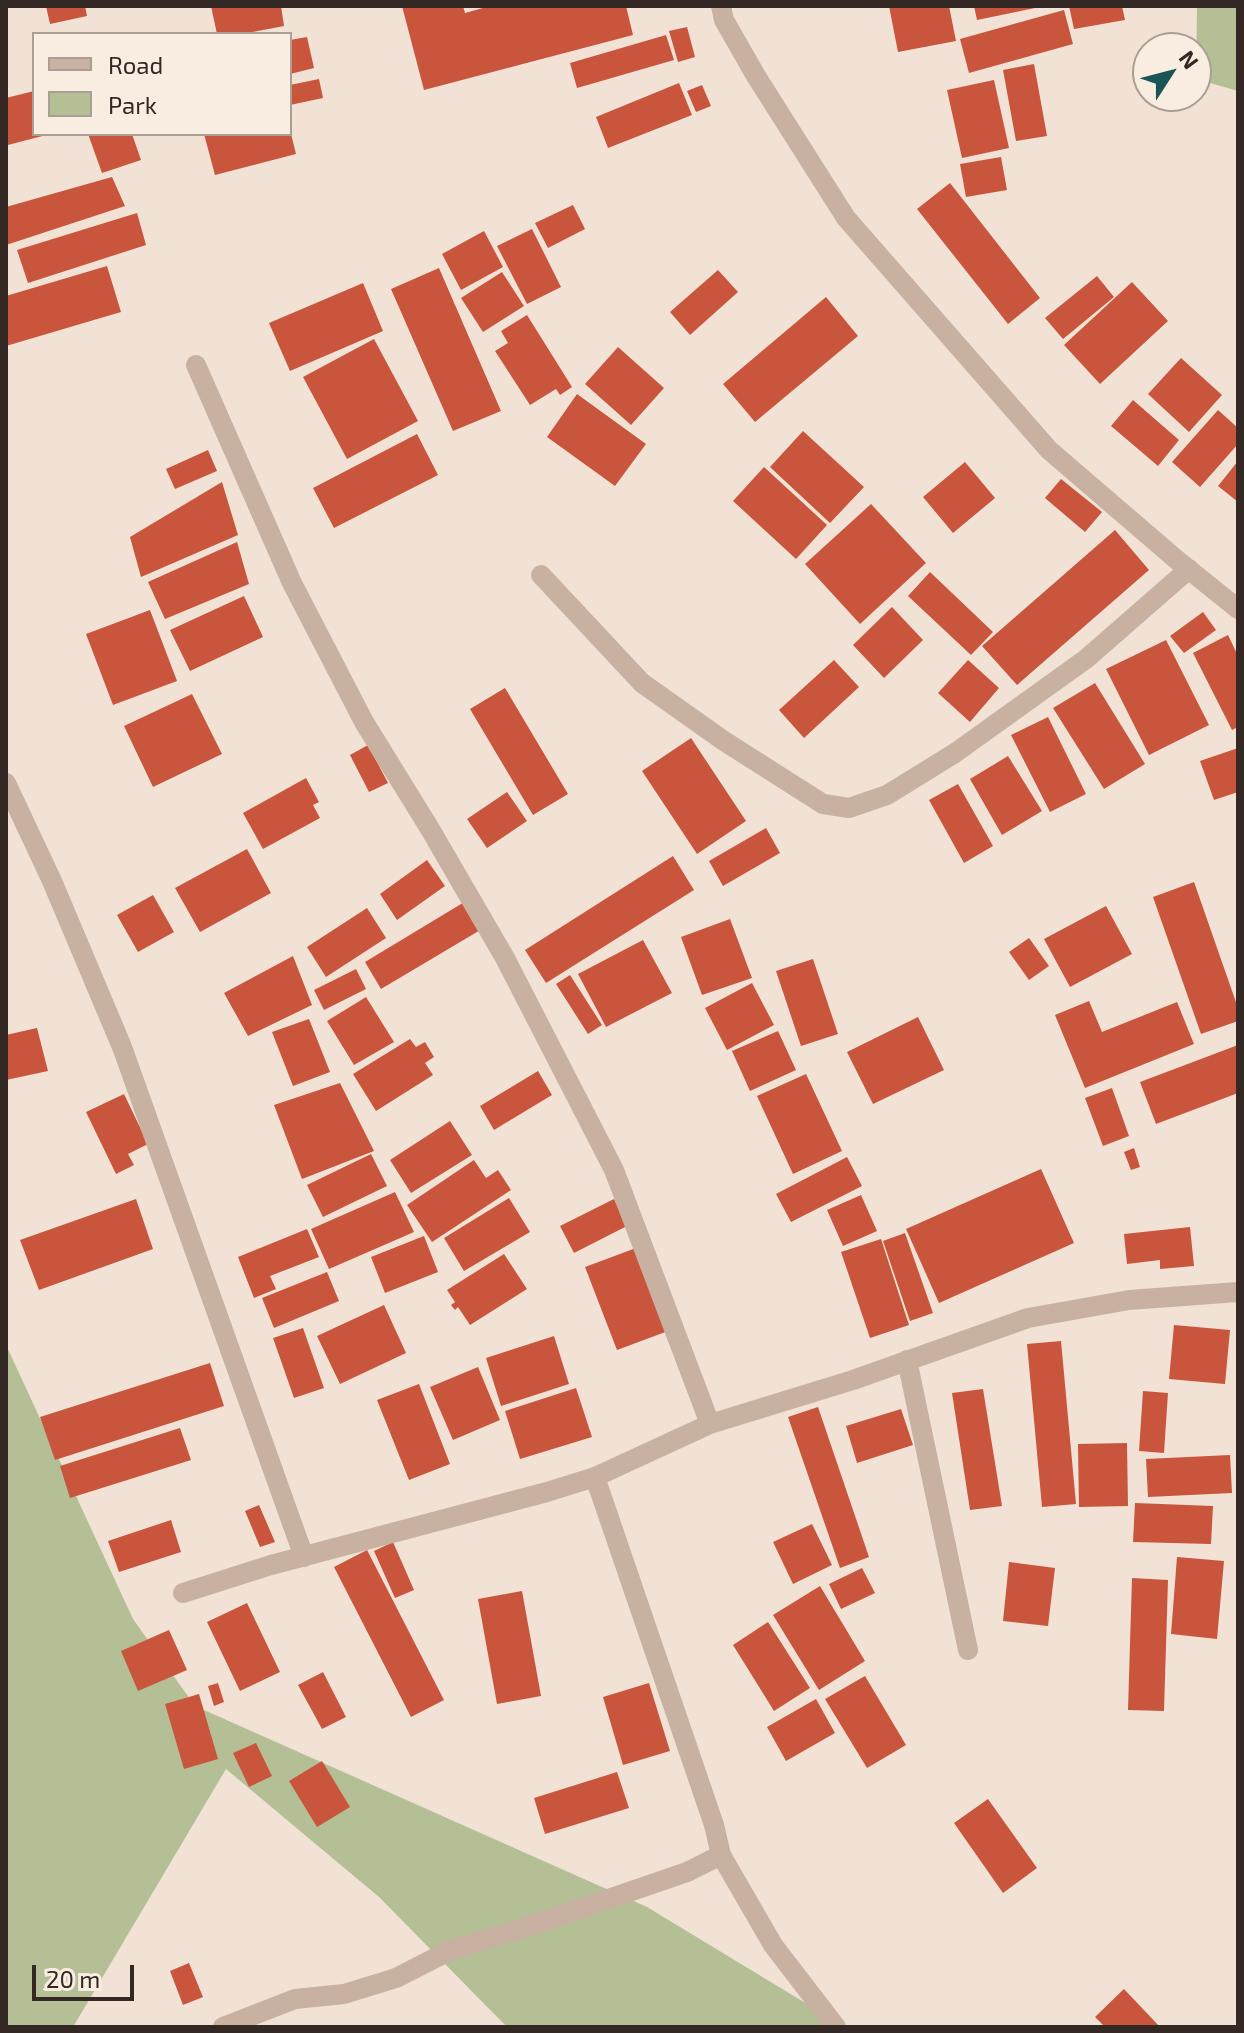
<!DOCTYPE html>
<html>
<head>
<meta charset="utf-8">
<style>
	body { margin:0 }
	#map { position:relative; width:1244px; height:2033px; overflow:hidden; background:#f1e2d5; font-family:"Exo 2",sans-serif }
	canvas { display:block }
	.frame { position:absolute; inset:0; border:8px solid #332824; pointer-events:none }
	.legend { position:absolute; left:32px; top:32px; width:260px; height:104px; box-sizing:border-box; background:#f9ece1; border:2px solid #aa9e95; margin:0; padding:10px 14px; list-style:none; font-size:24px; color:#332824 }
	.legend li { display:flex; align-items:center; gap:16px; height:40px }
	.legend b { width:40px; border:2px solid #aa9e95 }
	.north { position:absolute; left:1132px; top:32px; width:80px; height:80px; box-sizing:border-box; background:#f9ece1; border:2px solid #aa9e95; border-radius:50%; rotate:54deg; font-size:22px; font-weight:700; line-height:32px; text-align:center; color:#332824 }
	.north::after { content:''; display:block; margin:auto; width:28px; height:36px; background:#1a5454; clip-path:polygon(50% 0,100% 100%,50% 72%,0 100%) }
	.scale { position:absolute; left:32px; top:1965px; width:102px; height:36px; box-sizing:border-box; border:4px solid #332824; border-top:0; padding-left:10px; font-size:24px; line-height:28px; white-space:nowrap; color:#332824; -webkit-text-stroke:6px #f9ece1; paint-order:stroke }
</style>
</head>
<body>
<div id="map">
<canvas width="1244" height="2033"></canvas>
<div class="frame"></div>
<ul class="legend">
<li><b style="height:10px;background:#c8b1a1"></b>Road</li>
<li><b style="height:22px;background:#b4bf96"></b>Park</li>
</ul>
<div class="north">N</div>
<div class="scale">20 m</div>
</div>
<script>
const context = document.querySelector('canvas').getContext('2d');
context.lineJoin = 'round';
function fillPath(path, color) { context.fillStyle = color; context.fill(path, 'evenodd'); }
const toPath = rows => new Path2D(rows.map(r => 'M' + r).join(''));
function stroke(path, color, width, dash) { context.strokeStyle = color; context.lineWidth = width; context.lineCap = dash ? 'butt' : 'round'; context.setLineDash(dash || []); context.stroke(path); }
const green = toPath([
	[1197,6,1238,6,1238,91,1196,79],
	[6,1345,133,1619,195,1706,647,1907,845,2027,507,2027,379,1897,226,1769,73,2027,6,2027]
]);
const building = toPath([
	[46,6,85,6,87,16,50,24],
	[211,6,281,6,284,26,242,34,217,34],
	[402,6,463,6,465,13,490,6,626,6,633,35,424,90],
	[889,6,949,6,956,41,898,52],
	[974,6,1040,6,1040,7,977,20],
	[1069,6,1122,6,1125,20,1074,29],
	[1064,10,1073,44,969,73,960,39],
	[687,27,695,57,678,62,669,31],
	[666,35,674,60,577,88,570,63],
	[307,37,314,68,290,74,290,40],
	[1034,64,1047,136,1016,141,1003,70],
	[319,79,323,98,290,105,290,85],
	[994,80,1009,148,962,158,947,90],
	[679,83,692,115,608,148,596,117],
	[702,85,711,106,696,112,687,91],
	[34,91,34,134,46,135,8,145,6,135,6,98],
	[88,134,132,134,141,160,102,173],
	[204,134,291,134,296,154,215,175],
	[1001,157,1007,190,966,197,960,164],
	[112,177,125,206,6,245,6,207],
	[950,183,1040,298,1008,324,917,209],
	[573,205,585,229,548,248,535,223],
	[137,213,146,245,28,283,17,250],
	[532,229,561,287,527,304,497,246],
	[484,231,503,267,461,290,442,254],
	[107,266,121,312,6,346,6,296],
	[439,268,501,411,453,431,391,289],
	[718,270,738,292,690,335,670,312],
	[502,272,524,306,483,332,461,298],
	[1097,276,1114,297,1063,339,1045,318],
	[1132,282,1168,321,1100,384,1064,345],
	[363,283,383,331,290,371,269,323],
	[826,297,858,336,755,422,723,384],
	[527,315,572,387,560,395,556,389,530,405,495,351,508,343,501,331],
	[374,339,418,421,347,459,303,377],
	[618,347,664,388,631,425,585,384],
	[1181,358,1222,395,1189,432,1148,394],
	[577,394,646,444,615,486,547,437],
	[1133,400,1179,440,1158,466,1111,426],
	[1218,410,1238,428,1238,444,1200,487,1172,462],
	[803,431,864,487,830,523,770,467],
	[417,434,438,475,334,528,313,488],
	[208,450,217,471,175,489,166,469],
	[1238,461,1238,502,1218,486],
	[965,462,995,498,953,533,923,497],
	[764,467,827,525,796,559,733,501],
	[1061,479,1102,512,1085,532,1045,498],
	[222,482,238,535,141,577,130,537],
	[871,504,926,563,860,624,805,564],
	[1115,530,1149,570,1017,685,982,646],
	[237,542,249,584,165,619,148,582],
	[930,572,993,632,971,655,908,596],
	[244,596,263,637,190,671,170,630],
	[892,607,923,640,884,678,853,645],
	[150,610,177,681,113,705,86,634],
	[1203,612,1216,630,1184,653,1170,636],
	[1228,635,1238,656,1238,727,1232,730,1193,653],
	[1166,640,1209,725,1149,755,1106,669],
	[834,660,859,687,804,738,779,710],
	[968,660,999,688,970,722,938,693],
	[1095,683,1145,764,1104,789,1053,708],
	[505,688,568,794,533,815,470,709],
	[192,694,222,754,153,787,124,726],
	[1048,717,1086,794,1050,812,1011,735],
	[691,738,746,821,697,854,642,771],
	[368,745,388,783,369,792,350,755],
	[1238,748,1238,792,1214,800,1200,761],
	[1008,756,1042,811,1002,835,970,779],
	[306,778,319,802,313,805,320,818,263,849,243,813],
	[958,784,993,846,964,863,929,800],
	[507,792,527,821,487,848,467,819],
	[766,828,780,853,723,886,709,861],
	[247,849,271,893,200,932,175,888],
	[673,856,694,890,546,983,525,950],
	[427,860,445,886,397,920,380,894],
	[1194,882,1238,1008,1238,1021,1201,1034,1153,897],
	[153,895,174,932,138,952,117,915],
	[466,901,482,929,381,989,365,962],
	[1106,906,1132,954,1070,987,1044,939],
	[367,908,386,938,326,977,307,947],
	[730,919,752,978,702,995,681,937],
	[1029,938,1049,966,1029,980,1009,952],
	[643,940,672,993,606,1027,578,974],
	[293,956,312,1005,248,1036,224,993],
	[813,959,838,1034,801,1046,776,971],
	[356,969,366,989,324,1010,314,990],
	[570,975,602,1025,588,1034,556,984],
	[752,983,774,1025,727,1050,705,1008],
	[366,997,394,1042,354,1065,327,1021],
	[1089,1001,1102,1032,1177,1002,1194,1044,1085,1088,1055,1015],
	[918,1017,944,1070,873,1104,847,1052],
	[309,1019,330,1072,293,1086,272,1032],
	[37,1028,48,1071,6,1080,6,1035],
	[778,1031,796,1070,750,1091,732,1051],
	[410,1039,416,1047,425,1042,434,1057,425,1063,433,1075,376,1111,353,1074],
	[1238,1045,1238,1093,1156,1124,1140,1082],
	[538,1071,552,1095,494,1130,480,1106],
	[806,1074,842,1151,793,1174,757,1096],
	[340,1083,374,1151,302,1179,274,1105],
	[1112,1088,1129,1136,1103,1146,1085,1098],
	[124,1094,148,1144,128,1154,134,1165,116,1174,86,1112],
	[450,1121,472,1155,411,1193,390,1160],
	[1134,1148,1140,1167,1131,1170,1124,1152],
	[371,1154,387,1186,323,1217,307,1185],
	[847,1157,862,1186,791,1222,776,1194],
	[474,1160,486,1178,498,1170,511,1190,432,1242,407,1205],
	[1041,1169,1074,1243,939,1303,906,1229],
	[395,1192,414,1232,329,1269,311,1229],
	[861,1195,877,1231,843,1246,827,1210],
	[509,1198,530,1232,464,1271,444,1238],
	[136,1199,153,1249,39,1290,20,1240],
	[614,1199,627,1226,574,1253,560,1226],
	[1190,1227,1194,1266,1160,1269,1160,1260,1127,1264,1124,1234],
	[307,1229,319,1257,270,1276,276,1289,254,1298,238,1257],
	[905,1233,933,1313,910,1321,883,1241],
	[424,1236,438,1272,385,1293,371,1257],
	[881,1239,909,1325,870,1338,841,1252],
	[636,1248,668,1331,617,1350,585,1267],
	[504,1254,527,1289,470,1325,458,1307,455,1310,451,1305,455,1302,447,1290],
	[327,1272,339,1301,274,1328,262,1298],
	[384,1305,406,1353,340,1384,317,1336],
	[1174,1325,1230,1330,1225,1384,1169,1379],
	[303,1328,324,1388,294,1398,273,1338],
	[554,1336,569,1384,501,1406,486,1358],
	[1061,1341,1076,1504,1042,1507,1027,1344],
	[210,1363,224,1406,55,1460,40,1417],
	[478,1367,500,1420,453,1440,430,1387],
	[419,1384,450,1464,409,1480,377,1400],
	[576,1388,592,1437,520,1459,505,1411],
	[983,1389,1002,1506,970,1510,952,1393],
	[1143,1391,1168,1393,1164,1453,1139,1451],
	[818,1407,869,1557,840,1568,788,1417],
	[901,1409,913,1445,857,1463,846,1426],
	[180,1428,191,1460,70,1498,60,1466],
	[1127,1443,1128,1506,1079,1507,1078,1444],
	[1230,1455,1232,1493,1148,1497,1146,1459],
	[1135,1503,1213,1506,1211,1544,1133,1542],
	[259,1505,275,1542,260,1547,245,1511],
	[171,1520,181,1552,119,1572,108,1541],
	[812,1524,832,1565,793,1584,773,1542],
	[393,1542,414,1590,395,1598,374,1551],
	[367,1550,444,1700,411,1717,334,1567],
	[1177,1557,1224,1561,1217,1639,1171,1634],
	[1009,1562,1055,1568,1048,1626,1003,1621],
	[862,1568,875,1593,841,1609,829,1584],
	[1132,1578,1168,1580,1164,1711,1128,1710],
	[820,1586,865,1661,819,1690,773,1615],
	[522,1591,541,1696,497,1704,478,1599],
	[247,1603,280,1672,240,1691,207,1622],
	[768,1622,810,1688,774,1711,733,1645],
	[169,1630,187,1670,138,1691,121,1651],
	[323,1672,346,1717,322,1729,298,1685],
	[865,1676,906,1745,867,1768,825,1699],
	[218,1683,224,1702,214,1706,208,1686],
	[649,1683,670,1751,623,1765,603,1697],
	[199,1694,218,1759,184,1769,165,1704],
	[816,1699,835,1733,786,1761,767,1727],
	[256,1743,272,1776,249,1787,233,1753],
	[322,1761,350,1807,317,1827,289,1781],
	[617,1772,629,1808,545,1834,534,1798],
	[988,1799,1037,1868,1003,1893,954,1823],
	[189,1963,203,1997,183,2005,170,1971],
	[1124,1989,1160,2027,1105,2027,1095,2017]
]);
const minor = toPath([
	[721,6,724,20,756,76,846,218,1049,450,1177,560,1238,609],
	[196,365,292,583,364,722,430,829,505,958,614,1170,710,1424],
	[541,575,642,683,724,741,823,804,849,808,887,795,955,753,1086,659,1189,569],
	[6,783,52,881,122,1047,304,1557],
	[907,1360,968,1650],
	[183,1593,271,1565,547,1492,595,1477,710,1424,853,1380,1028,1318,1129,1300,1238,1292],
	[721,1855,773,1945,836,2027],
	[223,2027,295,1999,344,1994,396,1978,451,1950,524,1928,687,1872,721,1855,714,1825,595,1477]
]);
fillPath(green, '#b4bf96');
fillPath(building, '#c8553c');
stroke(minor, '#c8b1a1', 20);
</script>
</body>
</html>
